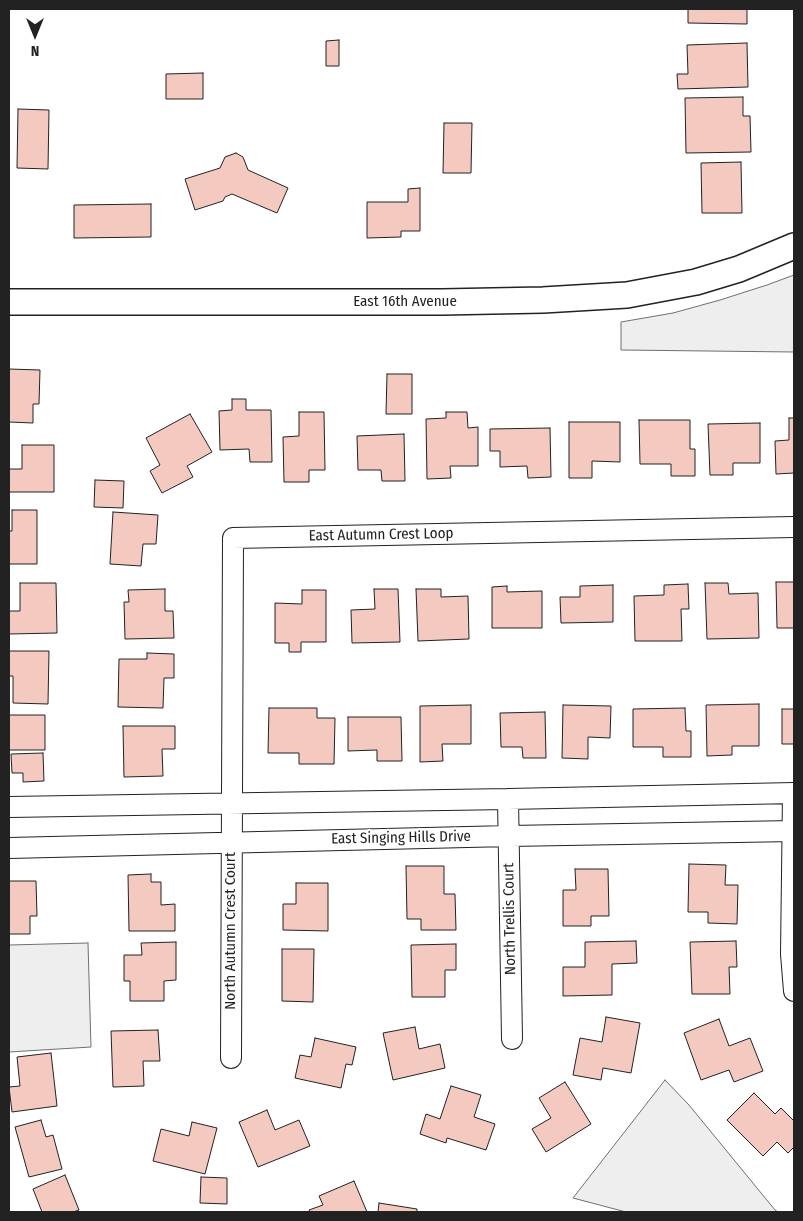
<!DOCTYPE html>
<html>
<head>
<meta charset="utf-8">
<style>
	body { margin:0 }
	#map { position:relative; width:803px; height:1221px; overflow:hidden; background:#fff; font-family:"Fira Sans Condensed",sans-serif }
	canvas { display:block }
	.frame { position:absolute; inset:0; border:10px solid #222; pointer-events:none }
	.north { position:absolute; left:10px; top:10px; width:50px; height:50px; -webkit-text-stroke:4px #fff; paint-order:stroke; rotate:180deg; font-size:14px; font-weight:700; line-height:20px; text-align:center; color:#222 }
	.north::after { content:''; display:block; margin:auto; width:18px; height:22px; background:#222; clip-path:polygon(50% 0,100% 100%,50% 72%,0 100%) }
</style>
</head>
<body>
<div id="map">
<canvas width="803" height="1221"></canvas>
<div class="frame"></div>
<div class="north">N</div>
</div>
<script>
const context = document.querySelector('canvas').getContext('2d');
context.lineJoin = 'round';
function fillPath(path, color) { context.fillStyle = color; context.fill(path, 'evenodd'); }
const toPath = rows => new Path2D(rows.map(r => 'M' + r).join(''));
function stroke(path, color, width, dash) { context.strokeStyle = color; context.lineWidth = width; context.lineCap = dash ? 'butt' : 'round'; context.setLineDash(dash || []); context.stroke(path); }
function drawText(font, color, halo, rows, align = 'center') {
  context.font = font + ' "Fira Sans Condensed",sans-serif'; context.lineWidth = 4; context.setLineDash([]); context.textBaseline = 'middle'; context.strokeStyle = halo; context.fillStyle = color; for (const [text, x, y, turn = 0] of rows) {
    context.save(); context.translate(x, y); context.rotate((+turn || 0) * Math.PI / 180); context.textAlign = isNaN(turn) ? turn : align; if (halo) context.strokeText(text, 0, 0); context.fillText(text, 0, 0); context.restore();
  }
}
const green = toPath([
	[794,275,794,352,621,350,621,322,673,313,720,300,767,285,794,275],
	[88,943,91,1047,9,1052,9,945,88,943],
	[665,1080,689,1105,775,1210,778,1212,626,1212,573,1198,665,1080]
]);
const building = toPath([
	[688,9,747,9,747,24,688,23,688,9],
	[339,40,339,66,326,66,326,41,339,40],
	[747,43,748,87,678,89,677,74,688,74,687,45,747,43],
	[203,73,203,99,166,99,166,74,203,73],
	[743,97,743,116,750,116,751,152,686,153,685,98,743,97],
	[18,109,49,110,48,169,17,168,18,109],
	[444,123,472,123,471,173,443,173,444,123],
	[236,153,243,157,248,170,288,188,277,213,232,194,225,197,223,201,195,210,185,179,220,168,225,157,236,153],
	[741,162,742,213,702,213,701,163,741,162],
	[420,188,420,231,401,231,401,237,367,238,367,202,408,202,408,189,420,188],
	[151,204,151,237,74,238,74,205,151,204],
	[9,369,40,370,39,404,33,404,33,423,9,422,9,369],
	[387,374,412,374,412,414,386,414,387,374],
	[232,399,246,399,246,410,271,410,272,462,250,462,249,449,220,450,219,411,232,410,232,399],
	[299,412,324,412,325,470,309,470,309,482,284,482,283,437,299,436,299,412],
	[446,412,467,412,468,428,478,427,478,466,450,466,451,478,427,479,426,419,446,418,446,412],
	[190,414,212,452,187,466,193,477,162,493,150,471,160,465,146,438,190,414],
	[789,418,794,418,794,473,776,474,775,441,789,440,789,418],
	[639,420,690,420,690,449,695,449,695,476,671,476,671,464,640,464,639,420],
	[569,422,620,422,620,462,592,461,592,478,569,478,569,422],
	[760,423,760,463,733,463,733,475,710,475,708,424,760,423],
	[550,428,551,477,528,478,527,466,500,467,500,451,490,451,490,429,550,428],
	[404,434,405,481,382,481,381,470,358,470,357,436,404,434],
	[22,445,54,445,54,492,9,492,9,469,22,469,22,445],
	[95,480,124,481,123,508,94,507,95,480],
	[12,510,37,510,37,564,9,564,9,531,12,531,12,510],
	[113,512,158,515,156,544,143,544,141,566,110,564,113,512],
	[776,582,794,582,794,628,777,628,776,582],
	[20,583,56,583,57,633,9,634,9,611,20,611,20,583],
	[705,583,728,583,729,594,758,593,759,638,707,639,705,583],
	[688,584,689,609,681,609,682,641,635,641,634,596,664,595,664,585,688,584],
	[613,585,613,622,561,623,560,597,580,597,580,586,613,585],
	[507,586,507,592,542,591,542,628,492,628,492,587,507,586],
	[165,589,165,611,173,611,174,638,125,639,124,602,129,602,128,590,165,589],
	[374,589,398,589,400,642,352,643,351,610,375,609,374,589],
	[416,589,441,589,441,597,468,596,469,639,418,641,416,589],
	[302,590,326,590,326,642,301,642,301,652,289,652,289,643,275,643,275,603,302,604,302,590],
	[9,651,49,651,48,704,13,703,13,676,9,676,9,651],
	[147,653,174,654,174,678,164,678,163,708,118,707,119,659,147,659,147,653],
	[759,704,759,746,732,746,732,755,707,756,706,705,759,704],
	[471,705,471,744,442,744,443,761,420,762,420,706,471,705],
	[563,705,611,706,610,738,588,737,588,759,562,758,563,705],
	[269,708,317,708,317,718,335,718,334,764,299,764,299,753,268,753,269,708],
	[685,708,686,731,691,731,691,757,663,757,663,747,633,747,633,709,685,708],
	[782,709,794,709,794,744,782,744,782,709],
	[545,712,546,758,523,758,522,747,501,747,500,713,545,712],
	[9,715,45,715,45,750,9,750,9,715],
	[348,717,401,717,402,761,377,761,377,750,348,751,348,717],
	[123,726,175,726,175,749,162,749,163,776,124,777,123,726],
	[43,753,44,781,23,782,23,773,12,773,11,754,43,753],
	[689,864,726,865,725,885,738,885,737,924,708,923,708,912,688,912,689,864],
	[406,866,444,866,444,894,455,894,456,930,421,930,421,919,407,919,406,866],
	[575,869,608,869,609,916,591,916,591,926,563,926,563,890,576,890,575,869],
	[151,874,151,882,161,882,161,905,175,904,175,931,129,931,128,875,151,874],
	[9,881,36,881,37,916,30,916,30,934,9,934,9,881],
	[296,883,328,883,328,931,283,930,283,904,296,904,296,883],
	[636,941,637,963,612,964,612,995,563,996,563,967,585,967,585,942,636,941],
	[736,941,737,967,729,967,730,994,692,994,690,942,736,941],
	[176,942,176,980,164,981,164,1001,130,1001,130,981,124,981,124,955,142,955,141,943,176,942],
	[456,944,456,970,445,970,445,997,412,997,411,945,456,944],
	[282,949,314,949,313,1002,282,1001,282,949],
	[606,1017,640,1023,631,1073,603,1068,601,1080,573,1075,580,1038,602,1042,606,1017],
	[719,1019,729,1046,750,1038,763,1071,734,1082,729,1070,701,1080,684,1033,719,1019],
	[415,1027,419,1049,440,1044,445,1068,393,1080,383,1033,415,1027],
	[158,1030,160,1061,143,1061,144,1086,113,1087,111,1031,158,1030],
	[315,1038,356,1047,352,1065,346,1064,341,1088,295,1078,300,1055,311,1057,315,1038],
	[51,1053,57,1106,12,1112,9,1087,20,1086,17,1057,51,1053],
	[565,1082,591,1124,546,1152,532,1129,551,1118,539,1098,565,1082],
	[451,1086,481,1095,474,1117,495,1124,486,1150,447,1138,446,1143,420,1134,426,1114,440,1119,451,1086],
	[754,1093,775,1114,781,1108,794,1121,794,1147,788,1153,777,1142,763,1156,727,1120,754,1093],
	[267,1110,275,1130,299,1120,310,1146,258,1167,239,1122,267,1110],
	[41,1120,46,1137,53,1135,62,1169,29,1177,15,1127,41,1120],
	[192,1122,217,1128,205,1174,153,1161,161,1129,189,1136,192,1122],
	[65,1175,79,1210,73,1212,42,1212,33,1189,65,1175],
	[201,1177,227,1178,227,1204,200,1203,201,1177],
	[354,1181,367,1212,310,1212,309,1210,323,1205,319,1196,354,1181],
	[379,1203,417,1209,417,1212,378,1212,379,1203]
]);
const minor = toPath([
	[793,793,791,954,794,991],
	[508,799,512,1039],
	[9,807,508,799,794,793],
	[9,848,509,836,794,831],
	[231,1058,233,538,794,527]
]);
const tertiary = toPath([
	[9,302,442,302,543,300,627,295,696,282,739,269,794,246]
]);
const streetNames = [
	["East 16th Avenue",405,302],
	["East Autumn Crest Loop",381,535,-1],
	["East Singing Hills Drive",401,838,-1],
	["North Trellis Court",510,919,-91],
	["North Autumn Crest Court",231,931,-90]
];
fillPath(green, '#eee');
stroke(green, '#6f6f6f', 1);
fillPath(building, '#f3c9c0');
stroke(building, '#222', 1);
stroke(minor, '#222', 22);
stroke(tertiary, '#222', 28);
stroke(minor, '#fff', 20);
stroke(tertiary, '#fff', 25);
drawText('15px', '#222', '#fff', streetNames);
</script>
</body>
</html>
